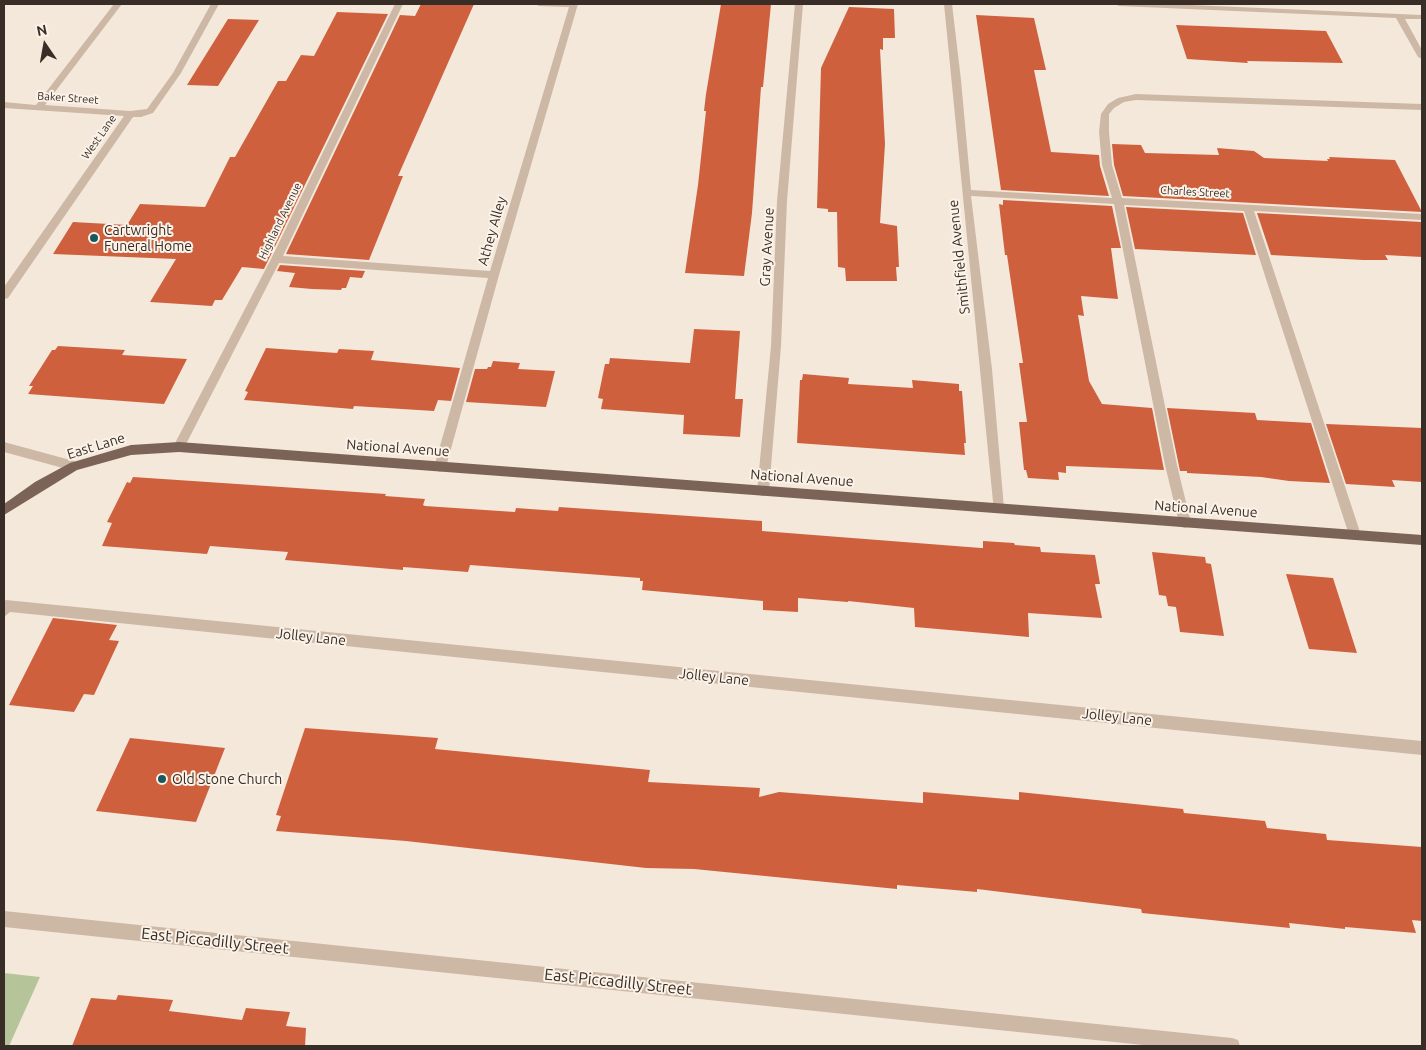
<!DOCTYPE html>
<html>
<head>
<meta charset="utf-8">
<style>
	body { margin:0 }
	#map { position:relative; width:1426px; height:1050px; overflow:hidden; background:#f4e8db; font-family:Ubuntu,sans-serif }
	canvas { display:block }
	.frame { position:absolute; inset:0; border:5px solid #392d27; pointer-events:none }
	.north { position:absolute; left:20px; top:20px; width:50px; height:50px; -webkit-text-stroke:4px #fbf2e8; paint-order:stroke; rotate:348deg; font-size:14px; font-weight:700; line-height:20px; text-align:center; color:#392d27 }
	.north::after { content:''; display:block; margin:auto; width:18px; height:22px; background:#392d27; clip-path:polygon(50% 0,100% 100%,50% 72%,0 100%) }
</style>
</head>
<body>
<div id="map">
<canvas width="1426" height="1050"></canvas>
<div class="frame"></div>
<div class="north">N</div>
</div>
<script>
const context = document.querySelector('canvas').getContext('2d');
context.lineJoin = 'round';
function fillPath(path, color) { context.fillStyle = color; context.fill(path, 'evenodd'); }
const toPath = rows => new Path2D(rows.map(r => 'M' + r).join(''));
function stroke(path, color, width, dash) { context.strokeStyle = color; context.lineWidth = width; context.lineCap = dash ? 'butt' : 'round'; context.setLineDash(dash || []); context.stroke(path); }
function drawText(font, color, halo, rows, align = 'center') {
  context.font = font + ' Ubuntu,sans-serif'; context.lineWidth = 4; context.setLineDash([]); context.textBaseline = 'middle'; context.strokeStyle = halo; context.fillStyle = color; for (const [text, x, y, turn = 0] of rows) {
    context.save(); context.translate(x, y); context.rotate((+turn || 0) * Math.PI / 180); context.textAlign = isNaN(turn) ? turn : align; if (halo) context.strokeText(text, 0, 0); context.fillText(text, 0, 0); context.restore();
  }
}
const green = toPath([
	[4,973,40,977,9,1046,4,1046]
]);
const building = toPath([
	[421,4,474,4,398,176,403,176,369,260,286,254,400,15,415,16],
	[721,4,771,4,763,87,761,87,752,213,744,276,685,273,698,185,706,111,704,111,706,94],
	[849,7,894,9,895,38,883,38,883,50,880,49,885,144,880,223,897,226,899,267,896,267,897,281,846,281,845,268,838,267,837,212,828,212,828,209,817,208,821,68],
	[337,12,388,14,264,269,242,267,222,300,215,300,212,306,150,302,176,259,53,254,73,222,127,225,140,204,205,207,230,157,235,157,278,81,286,81,301,55,314,56],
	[976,15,1034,18,1046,70,1034,70,1051,152,1099,155,1100,166,1109,196,1001,190],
	[228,19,259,20,218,86,187,85],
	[1176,25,1326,31,1343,63,1247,61,1248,63,1187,59],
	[1112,144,1141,145,1145,153,1219,155,1217,148,1254,151,1264,158,1328,161,1327,159,1330,159,1329,157,1395,160,1422,212,1123,196,1114,165],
	[1003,200,1112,206,1121,248,1111,248,1118,299,1081,296,1084,316,1078,315,1089,381,1102,404,1152,408,1164,470,1066,466,1066,473,1058,472,1059,480,1028,478,1026,470,1024,470,1019,422,1027,422,1019,363,1023,363,1007,255,1005,255,999,204,1003,205],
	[1126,207,1243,213,1256,255,1135,249],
	[1257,213,1422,222,1422,257,1385,255,1388,260,1363,260,1271,255],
	[280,265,365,271,362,278,350,277,346,288,342,288,341,290,312,289,289,287,295,273,277,271],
	[694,329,740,331,735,399,743,399,740,437,683,434,684,415,601,409,603,399,598,398,605,364,609,364,610,358,690,363],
	[58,346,125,350,122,355,187,359,164,404,28,394,33,386,29,386,52,350,55,350],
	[266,348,337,353,339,349,374,351,371,360,460,368,451,401,438,400,434,411,354,406,353,409,244,400,248,392,245,391],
	[493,361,520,363,518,369,555,371,546,407,466,402,475,369,487,369,488,367,491,367],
	[803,374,849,378,848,384,913,388,912,380,959,384,959,391,962,391,966,443,964,443,965,455,797,443,800,380,802,380],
	[1167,408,1255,413,1257,420,1311,423,1330,483,1289,481,1261,477,1187,473,1187,471,1180,471],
	[1326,424,1422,428,1422,482,1392,480,1395,487,1346,484],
	[133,477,386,494,385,496,425,499,423,505,425,506,515,512,516,508,558,511,559,507,762,521,762,531,981,548,983,548,983,541,1014,543,1015,545,1040,547,1041,552,1095,555,1100,584,1095,584,1102,618,1028,613,1029,637,915,627,914,608,848,601,848,602,798,598,798,612,763,610,763,601,642,590,643,581,640,581,640,578,470,565,468,572,403,567,403,570,285,560,288,552,210,546,207,554,102,546,112,523,107,522,127,482,130,483],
	[1152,552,1205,557,1206,563,1211,564,1224,636,1180,632,1176,607,1168,606,1166,596,1159,595],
	[1286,574,1333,578,1357,653,1309,649],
	[53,618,117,625,109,640,119,641,94,695,84,694,74,712,9,705],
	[305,728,438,738,435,749,650,770,648,782,760,788,759,797,779,792,923,803,923,792,1019,800,1019,792,1183,809,1184,813,1265,821,1267,828,1326,834,1327,840,1422,847,1422,921,1412,920,1416,933,1345,927,1345,929,1289,923,1290,928,1142,913,1141,909,977,889,977,892,897,885,897,889,694,869,646,868,406,841,276,831,281,816,276,815],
	[130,738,225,748,196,822,96,811],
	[118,995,173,1000,169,1011,242,1020,246,1008,290,1012,286,1026,306,1028,305,1046,72,1046,91,998,116,1000]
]);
const minor = toPath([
	[114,4,122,4,45,105,130,111,147,109,173,73,211,4,219,4,181,73,153,113,141,117,133,117,8,298,4,299,4,287,124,116,4,108,4,102,36,105,114,4],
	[395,4,403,4,283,256,490,271,569,7,539,6,535,4,578,4,499,275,446,467,444,470,440,472,436,470,434,467,488,278,279,263,183,450,175,450,173,447,271,259,395,4],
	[795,4,803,4,787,201,781,346,769,491,767,495,763,496,759,495,757,491,771,346,777,201,795,4],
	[944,4,952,4,961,80,971,190,1112,198,1102,165,1099,132,1101,114,1108,104,1118,98,1136,94,1422,104,1422,110,1136,100,1124,102,1114,108,1109,114,1109,132,1112,165,1122,198,1422,214,1422,220,1254,211,1361,535,1359,539,1355,540,1351,539,1349,535,1244,211,1124,205,1177,465,1191,523,1189,527,1185,528,1181,527,1179,523,1165,465,1114,204,971,196,992,369,1004,508,1002,512,998,513,994,512,944,4],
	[1115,4,1169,4,1422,15,1422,19,1405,19,1422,50,1422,59,1418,57,1396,18,1119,6,1115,4],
	[4,442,74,461,78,463,80,466,78,469,74,471,4,452,4,442],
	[6,600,1422,741,1422,755,10,612,4,617,4,601,6,600],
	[4,911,1232,1038,1238,1040,1240,1046,1153,1046,4,927,4,911]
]);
const major = toPath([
	[179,442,1422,535,1422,545,179,452,131,455,77,470,4,515,4,504,35,482,70,463,131,445,179,442]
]);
const markers = [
	[94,238,5,"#19595e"],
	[162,779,5,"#19595e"]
];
const farStreetnames = [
	["Baker Street",68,98,4],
	["West Lane",99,137,-55],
	["Charles Street",1195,192,3],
	["Highland Avenue",280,221,-64]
];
const poiNames = [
	["Cartwright",104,230],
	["Funeral Home",104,246],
	["Old Stone Church",172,779]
];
const streetNames = [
	["Athey Alley",492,231,-74],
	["Gray Avenue",767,247,-87],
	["Smithfield Avenue",959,257,-96],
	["East Lane",96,446,-17],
	["National Avenue",398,448,4],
	["National Avenue",802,478,4],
	["National Avenue",1206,509,4],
	["Jolley Lane",311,637,6],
	["Jolley Lane",714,677,6],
	["Jolley Lane",1117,717,6]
];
const nearStreetnames = [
	["East Piccadilly Street",215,941,6],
	["East Piccadilly Street",618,982,6]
];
fillPath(green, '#b6c49a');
fillPath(building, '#cf603e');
fillPath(minor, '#cdb8a6');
fillPath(major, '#7c6357');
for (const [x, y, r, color] of markers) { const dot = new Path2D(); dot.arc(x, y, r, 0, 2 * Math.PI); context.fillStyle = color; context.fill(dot); stroke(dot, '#fbf2e8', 2); }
drawText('11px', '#392d27', '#fbf2e8', farStreetnames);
drawText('14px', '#392d27', '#fbf2e8', poiNames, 'left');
drawText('14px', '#392d27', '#fbf2e8', streetNames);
drawText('16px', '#392d27', '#fbf2e8', nearStreetnames);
</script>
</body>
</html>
